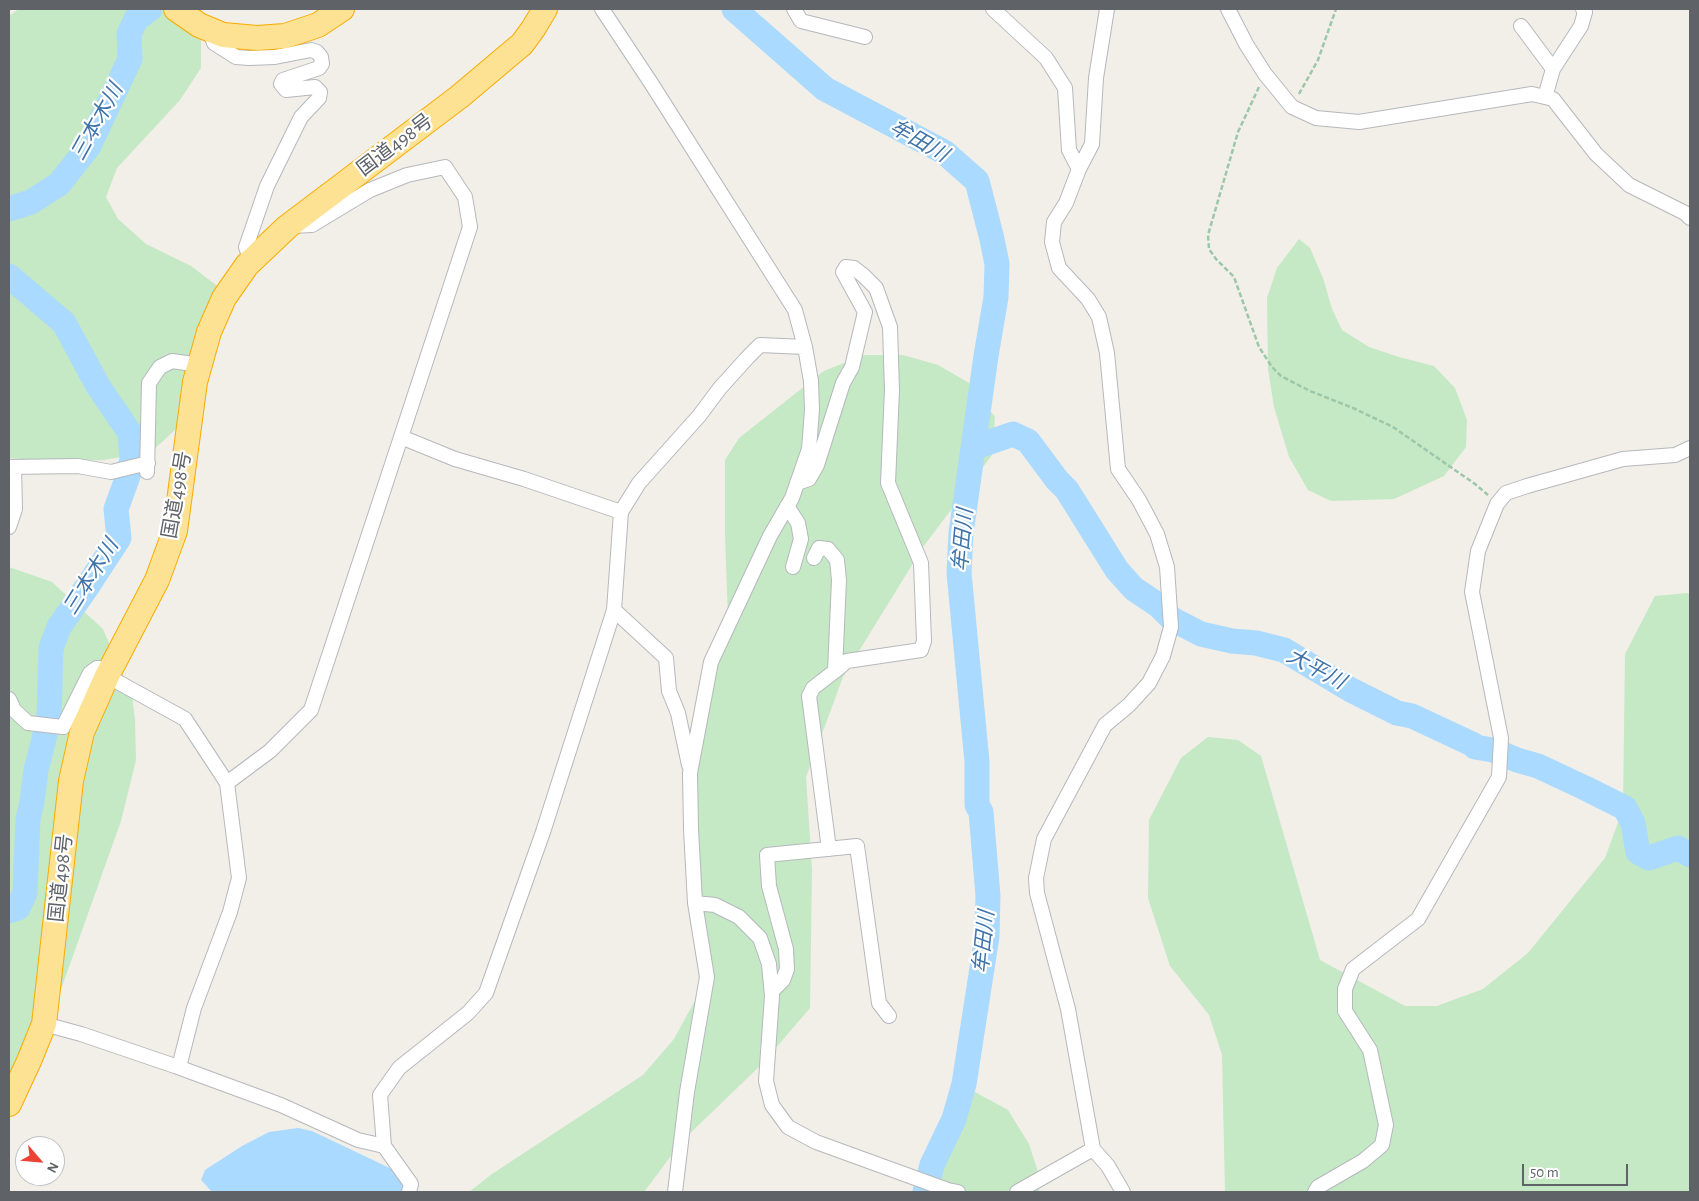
<!DOCTYPE html>
<html>
<head>
<meta charset="utf-8">
<style>
	body { margin:0 }
	#map { position:relative; width:1699px; height:1201px; overflow:hidden; background:#f1efe8; font-family:"Alegreya Sans",sans-serif }
	canvas { display:block }
	.frame { position:absolute; inset:0; border:10px solid #5f6368; pointer-events:none }
	.north { position:absolute; left:15px; top:1136px; width:50px; height:50px; box-sizing:border-box; background:#fff; border:1px solid #bfc1c3; border-radius:50%; rotate:117deg; font-size:14px; font-weight:700; line-height:20px; text-align:center; color:#5f6368 }
	.north::after { content:''; display:block; margin:auto; width:18px; height:22px; background:#ea4335; clip-path:polygon(50% 0,100% 100%,50% 72%,0 100%) }
	.scale { position:absolute; left:1522px; top:1164px; width:106px; height:22px; box-sizing:border-box; border:2px solid #5f6368; border-top:0; padding-left:6px; font-size:15px; line-height:18px; white-space:nowrap; color:#5f6368; -webkit-text-stroke:4px #fff; paint-order:stroke }
</style>
</head>
<body>
<div id="map">
<canvas width="1699" height="1201"></canvas>
<div class="frame"></div>
<div class="north">N</div>
<div class="scale">50 m</div>
</div>
<script>
const context = document.querySelector('canvas').getContext('2d');
context.lineJoin = 'round';
function fillPath(path, color) { context.fillStyle = color; context.fill(path, 'evenodd'); }
const toPath = rows => new Path2D(rows.map(r => 'M' + r).join(''));
function stroke(path, color, width, dash) { context.strokeStyle = color; context.lineWidth = width; context.lineCap = dash ? 'butt' : 'round'; context.setLineDash(dash || []); context.stroke(path); }
function drawText(font, color, halo, rows, align = 'center') {
  context.font = font + ' "Alegreya Sans","Noto Sans JP",sans-serif'; context.lineWidth = 4.5; context.setLineDash([]); context.textBaseline = 'middle'; context.strokeStyle = halo; context.fillStyle = color; for (const [text, x, y, turn = 0] of rows) {
    context.save(); context.translate(x, y); context.rotate((+turn || 0) * Math.PI / 180); context.textAlign = isNaN(turn) ? turn : align; if (halo) context.strokeText(text, 0, 0); context.fillText(text, 0, 0); context.restore();
  }
}
const green = toPath([
	[19,9,178,9,183,11,201,39,201,68,180,100,117,168,106,197,118,219,146,244,191,266,220,288,195,400,175,430,151,452,104,460,53,462,9,458,9,16],
	[1299,239,1310,248,1323,278,1332,309,1342,330,1369,347,1399,357,1434,366,1455,388,1467,420,1466,447,1444,476,1394,499,1331,501,1308,490,1289,457,1274,407,1268,369,1267,298,1277,268],
	[864,355,903,355,938,365,969,383,995,417,992,455,923,547,843,677,806,777,812,869,810,1008,762,1064,683,1140,644,1192,469,1192,492,1174,643,1075,674,1039,698,995,708,949,687,831,708,691,723,652,728,618,725,535,725,460,739,438,824,371],
	[9,567,52,582,103,629,132,696,135,720,136,760,121,821,38,1054,9,1100],
	[1688,593,1690,595,1690,1192,1225,1192,1222,1055,1209,1015,1170,966,1148,898,1149,820,1181,758,1208,737,1238,740,1261,756,1320,960,1405,1006,1437,1006,1483,989,1528,953,1605,858,1623,809,1625,654,1655,596],
	[975,1092,1008,1110,1029,1144,1039,1175,1039,1192,924,1192,923,1178,948,1122,961,1103]
]);
const water = toPath([
	[298,1128,312,1131,396,1171,405,1181,403,1192,212,1192,201,1180,205,1170,242,1146,269,1132]
]);
const river = toPath([
	[734,9,825,89,944,152,977,181,992,239,997,264,996,297,986,356,961,533,959,573,977,762,977,805,981,812,988,896,987,936,964,1084,954,1119,932,1165,925,1192],
	[9,209,31,202,59,184,89,146,130,59,129,34,136,19,150,9],
	[9,276,64,323,98,386,130,433,132,459,128,476,116,509,119,538,89,584,59,627,51,648,49,719,36,770,32,802,28,819,25,893,18,908,9,911],
	[973,448,1013,434,1028,441,1057,480,1067,490,1117,570,1134,589,1158,605,1172,619,1201,634,1232,641,1256,643,1284,650,1351,690,1397,713,1412,716,1474,745,1475,747,1493,750,1517,760,1538,766,1585,788,1625,808,1633,823,1638,852,1649,858,1678,848,1690,855]
]);
const path = toPath([
	[1259,87,1238,132,1208,235,1209,249,1216,259,1234,277,1259,347,1272,367,1281,376,1310,391,1353,408,1393,427,1475,484,1488,495],
	[1299,94,1318,60,1336,9]
]);
const street = toPath([
	[602,9,651,83,795,310,805,347,811,381,812,410,809,449,792,498,770,536,711,662,690,773,691,829,695,903,707,977,687,1092,675,1192],
	[794,9,801,21,865,37],
	[993,9,1046,58,1065,88,1069,150,1079,169],
	[1107,9,1096,78,1092,144,1079,169,1066,203,1054,222,1052,242,1059,268,1088,299,1099,317,1107,353,1118,469,1139,500,1157,534,1167,567,1171,627,1163,656,1149,683,1129,705,1105,725,1044,839,1036,878,1037,893,1068,1009,1093,1149,1108,1166,1123,1192],
	[1228,9,1246,44,1265,74,1292,107,1316,118,1359,122,1532,94,1545,97,1553,99,1596,154,1629,185,1685,213,1690,218],
	[1521,26,1553,69,1545,97],
	[210,31,214,43,236,57,249,58,275,57,311,50,317,52,321,57,322,64,319,68,283,80,281,84,286,90,315,87,320,92,319,98,301,117,267,186,246,247,251,261],
	[1553,69,1581,26,1585,12,1583,9],
	[292,226,312,225,370,190,407,175,445,167,465,197,470,227,401,437,455,459,524,479,621,512],
	[9,467,78,466,111,472,148,463],
	[147,472,149,383,160,367,172,361,200,365],
	[797,483,809,479,817,465,843,383,852,367,865,312,843,272,846,267,854,268,864,276,876,288,890,327,892,390,888,483,921,563,924,641,921,650,847,661,835,671],
	[787,506,798,523,801,539,793,567],
	[9,527,15,509,14,467],
	[814,558,819,548,828,549,837,560,839,580,835,671,813,688,809,696,829,849],
	[614,610,666,658,669,691,678,713,689,765],
	[107,676,185,719,227,783,239,878,230,912,194,1008,179,1067],
	[9,699,14,710,28,723,63,727,90,673,97,668,111,668],
	[227,783,270,751,311,710,401,437],
	[695,903,715,905,739,917,760,938,769,964,772,996,766,1081,772,1105,788,1127,816,1142,948,1190,958,1192],
	[772,991,783,980,787,969,786,949,769,886,767,855,857,846,879,1003,889,1016],
	[44,1024,81,1034,175,1066,281,1105,358,1140,384,1146],
	[409,1192,411,1184,384,1146,380,1095,399,1068,468,1013,486,993,543,832,614,610,621,512,639,483,699,416,720,388,748,357,760,345,805,347],
	[1017,1192,1093,1149],
	[1315,1192,1318,1187,1363,1161,1382,1145,1386,1125,1370,1050,1345,1011,1345,989,1353,969,1418,919,1499,777,1501,738,1472,592,1478,551,1497,504,1506,493,1527,486,1623,459,1675,455,1690,448]
]);
const highway = toPath([
	[176,9,199,25,223,35,257,38,285,36,318,25,342,9],
	[9,1104,29,1061,44,1024,71,781,82,732,107,676,157,580,175,531,195,382,209,332,224,298,247,265,287,227,459,97,522,44,533,29,545,9]
]);
const streetNames = [
	["国道498号",395,145,-37],
	["国道498号",177,495,-80],
	["国道498号",61,878,-84]
];
const waterNames = [
	["三本木川",97,122,-61],
	["牟田川",919,141,30],
	["牟田川",963,540,-85],
	["三本木川",91,577,-58],
	["大平川",1316,669,28],
	["牟田川",984,942,-84]
];
fillPath(green, '#c5e8c5');
fillPath(water, '#aadaff');
stroke(river, '#aadaff', 25);
stroke(street, '#b5b8bc', 16);
stroke(highway, '#f9ab00', 26);
stroke(path, '#9cc7a9', 2.5, [5, 2.5]);
stroke(street, '#fff', 14);
stroke(highway, '#fde293', 24);
drawText('20px', '#5f6368', '#fff', streetNames);
drawText('italic 21px', '#4174aa', '#fff', waterNames);
</script>
</body>
</html>
